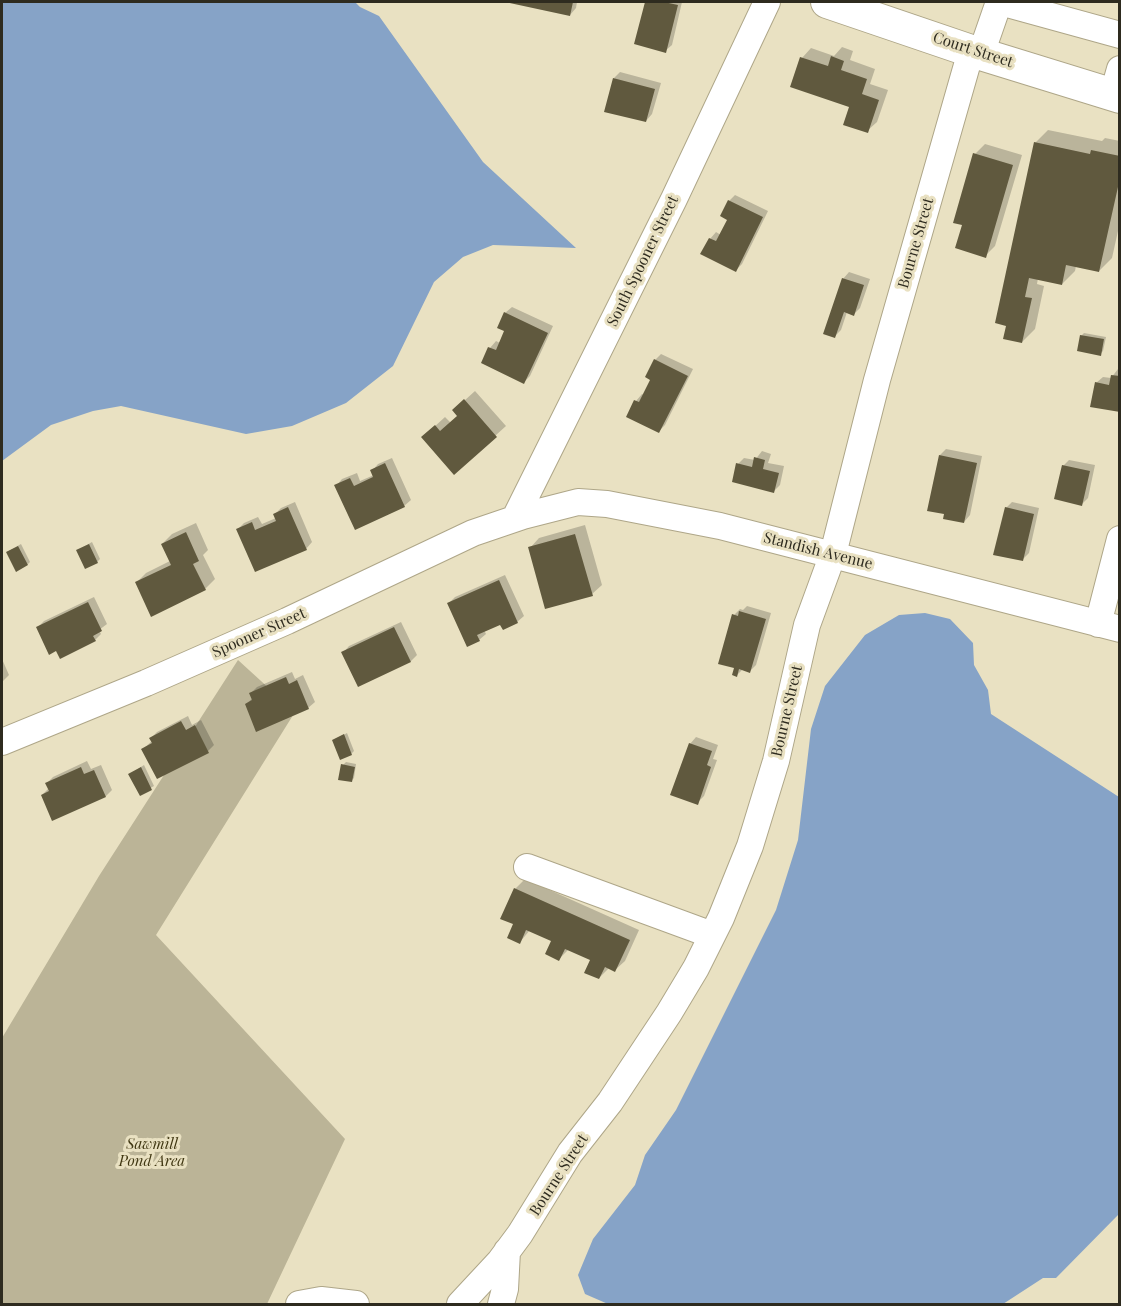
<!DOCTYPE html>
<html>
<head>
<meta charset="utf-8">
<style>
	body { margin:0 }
	#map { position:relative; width:1121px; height:1306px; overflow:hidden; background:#e9e1c2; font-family:"Playfair Display",serif }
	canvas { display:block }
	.frame { position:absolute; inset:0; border:3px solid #2e2b1f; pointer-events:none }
</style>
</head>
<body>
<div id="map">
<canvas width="1121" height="1306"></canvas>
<div class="frame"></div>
</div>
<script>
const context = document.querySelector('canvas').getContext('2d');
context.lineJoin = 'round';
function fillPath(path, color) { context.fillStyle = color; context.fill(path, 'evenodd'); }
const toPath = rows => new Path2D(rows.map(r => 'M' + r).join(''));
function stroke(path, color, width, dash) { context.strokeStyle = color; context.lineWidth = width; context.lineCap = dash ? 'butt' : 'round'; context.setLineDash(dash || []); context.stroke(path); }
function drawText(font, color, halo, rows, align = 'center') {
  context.font = font + ' "Playfair Display",serif'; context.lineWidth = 6; context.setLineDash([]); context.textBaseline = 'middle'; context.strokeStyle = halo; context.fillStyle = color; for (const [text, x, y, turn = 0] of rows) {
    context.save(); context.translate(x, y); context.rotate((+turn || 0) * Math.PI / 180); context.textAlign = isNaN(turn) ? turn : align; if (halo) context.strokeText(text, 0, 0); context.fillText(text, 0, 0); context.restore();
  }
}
const green = toPath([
	[238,660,295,712,156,935,345,1139,267,1304,2,1304,2,1038,99,876]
]);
const water = toPath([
	[2,2,355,2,360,7,379,16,483,162,576,248,493,245,463,257,434,282,393,366,346,403,292,426,246,434,121,406,93,411,51,425,2,461],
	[925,613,950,619,973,643,974,665,988,690,991,714,1119,797,1119,1214,1056,1278,1043,1278,1003,1304,608,1304,585,1294,578,1275,593,1239,635,1185,645,1155,676,1110,776,910,798,840,811,729,825,686,865,635,899,615]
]);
const shadow = toPath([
	[509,2,577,2,576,8,570,15],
	[646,2,682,2,672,45,665,51,636,43],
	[842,47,853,51,850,60,875,69,870,84,888,90,877,122,867,131,851,106,802,58,811,48,834,56],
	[620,72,661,83,652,114,646,121,614,78],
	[1048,130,1102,141,1105,138,1120,141,1120,222,1112,258,1099,271,1076,266,1075,271,1062,284,1038,278,1037,284,1044,286,1035,329,1022,342,1035,143],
	[985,144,1022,155,995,246,985,256,975,154],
	[735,195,768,211,742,264,736,270,710,239,716,232,721,235,729,220,729,201],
	[849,272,870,279,860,308,854,314,847,312,841,330,835,336,843,279],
	[512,307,553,326,530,376,524,382,483,363,490,348,496,341,500,343,506,330,505,313],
	[1084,333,1106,337,1103,351,1100,354,1081,336],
	[661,354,693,369,665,425,659,431,628,416,636,401,642,394,644,395,652,379,655,360],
	[1118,369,1120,369,1120,410,1096,383,1103,377,1111,378],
	[475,391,506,426,454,473,433,428,445,417,451,423,459,416,464,401],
	[946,449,982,456,970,515,964,522,946,513,940,455],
	[762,451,771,454,768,463,784,466,780,485,774,491,738,464,744,458,755,460],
	[392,458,411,500,404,506,336,486,342,479,357,473,360,481,374,475,372,471,378,464],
	[1069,460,1095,465,1088,498,1082,504,1063,466],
	[295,502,312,542,306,549,238,529,244,523,258,517,262,524,276,518,275,514,281,508],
	[1012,502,1039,508,1029,553,1022,560,1006,508],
	[196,523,208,550,203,555,215,579,205,589,137,582,146,573,170,561,162,544,172,534],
	[585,525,602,585,592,594,530,548,539,538],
	[92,542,100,559,97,562,78,550],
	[21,544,30,562,28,564,7,552],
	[505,575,524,616,517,622,501,623,484,630,486,634,479,640,449,603,455,597],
	[94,597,107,624,99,630,101,634,95,640,56,649,38,627,44,621],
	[747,606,771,613,756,665,750,671,743,669,737,675,734,615,740,609,743,610],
	[401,622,417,655,411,661,359,685,343,653,349,646],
	[2,659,9,675,2,682],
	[292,672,295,679,303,675,315,702,308,708,246,704,253,698,251,693,257,687],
	[188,716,192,725,201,720,214,745,208,751,143,749,152,741,151,738,157,732],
	[347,733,354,751,351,754,334,740],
	[696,737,718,745,713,759,717,760,704,796,697,803,690,744],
	[87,761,91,769,101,765,112,790,106,796,42,795,49,788,47,783,53,777],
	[346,762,356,764,354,778,351,781,343,765],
	[144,765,154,786,140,794,130,774],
	[525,879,639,930,625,961,615,970,609,968,599,978,592,959,569,949,559,959,552,940,530,930,520,942,515,924,515,889]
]);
const building = toPath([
	[505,2,573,2,570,16],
	[645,2,664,2,678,5,666,53,634,44],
	[831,56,844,61,841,70,867,79,862,94,879,100,868,133,843,125,849,107,790,87,800,57,828,66],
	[613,78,655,89,646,122,604,112],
	[1034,142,1090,154,1091,150,1120,156,1120,178,1099,272,1066,265,1062,285,1029,278,1025,297,1032,298,1022,343,1003,339,1006,326,995,323],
	[973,153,1013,165,986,258,955,248,962,225,953,223],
	[728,200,763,217,736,272,700,254,709,238,716,241,727,220,720,216],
	[842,278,864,285,854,316,844,312,835,338,823,334],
	[504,312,548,333,524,384,481,363,488,347,496,350,504,331,497,328],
	[1080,335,1104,339,1101,356,1077,351],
	[654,359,688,376,659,433,626,417,634,400,639,402,650,380,645,377],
	[1111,375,1120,376,1120,412,1090,407,1095,382,1109,385],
	[464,399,497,437,454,475,421,437,435,425,440,431,457,416,452,410],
	[939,455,977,463,964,523,943,519,944,514,927,511],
	[754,457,765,460,763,469,779,473,774,493,732,482,736,463,752,467],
	[385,463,405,507,355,530,334,485,350,478,354,486,373,477,370,470],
	[1062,465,1090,471,1082,506,1054,499],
	[288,507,307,550,255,572,236,529,252,522,255,530,276,521,273,514],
	[1005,507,1034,514,1023,561,993,555],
	[186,532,199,561,193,564,206,590,151,617,135,582,171,565,161,544],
	[575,534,593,596,545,609,528,547],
	[89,544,98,563,85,569,76,550],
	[18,546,28,565,16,572,6,552],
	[499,580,518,623,503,630,500,625,477,635,480,641,467,647,447,603],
	[88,602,102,631,93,636,96,641,60,659,56,651,49,655,36,627],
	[739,611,766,619,750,673,739,669,737,677,732,675,734,668,718,664,732,614,738,616],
	[394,627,411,662,358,687,341,652],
	[286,677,289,684,297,680,309,709,256,732,245,704,252,700,249,693],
	[181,721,186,730,195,725,209,753,157,779,141,749,152,743,149,738],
	[344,734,352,755,340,760,332,740],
	[689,743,712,751,707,765,711,767,698,805,670,795],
	[341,764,355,767,352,782,338,780],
	[81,767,84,774,94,770,106,797,52,821,41,795,49,791,45,783],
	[141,767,152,790,140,796,128,774],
	[514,888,630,940,615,972,605,967,599,979,584,973,590,960,565,949,559,961,545,954,551,941,526,930,520,944,507,938,513,924,500,919]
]);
const minor = toPath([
	[1000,2,1120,35],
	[981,54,999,2],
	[1113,94,1120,69],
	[515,518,674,199,767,2],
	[1098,624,1120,539],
	[2,742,146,683,287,621,473,533,523,516,578,502,607,504,720,526,1120,629],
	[527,867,712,935],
	[299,1304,321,1300,356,1304],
	[460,1304,500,1261,520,1234,570,1153,610,1102,669,1013,696,968,721,918,750,846,776,761,807,625,833,554,877,380,971,51],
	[501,1304,505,1289,507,1251]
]);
const major = toPath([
	[827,2,971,51,1120,97]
]);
const streetNames = [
	["Court Street",973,50,18],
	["Bourne Street",916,243,-74],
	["South Spooner Street",643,261,-64],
	["Standish Avenue",818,551,14],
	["Spooner Street",259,633,-24],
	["Bourne Street",787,711,-77],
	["Bourne Street",559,1175,-57]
];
const parkNames = [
	["Sawmill",152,1144],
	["Pond Area",152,1161]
];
fillPath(green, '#bbb497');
fillPath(water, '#86a3c7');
fillPath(shadow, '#0003');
fillPath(building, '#60593e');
stroke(minor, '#aea688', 28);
stroke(major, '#aea688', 34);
stroke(minor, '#fff', 26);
stroke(major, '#fff', 32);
drawText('15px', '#2e2b1f', '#e9e1c2', streetNames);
drawText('italic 15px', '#403712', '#e9e1c2', parkNames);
</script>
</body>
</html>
